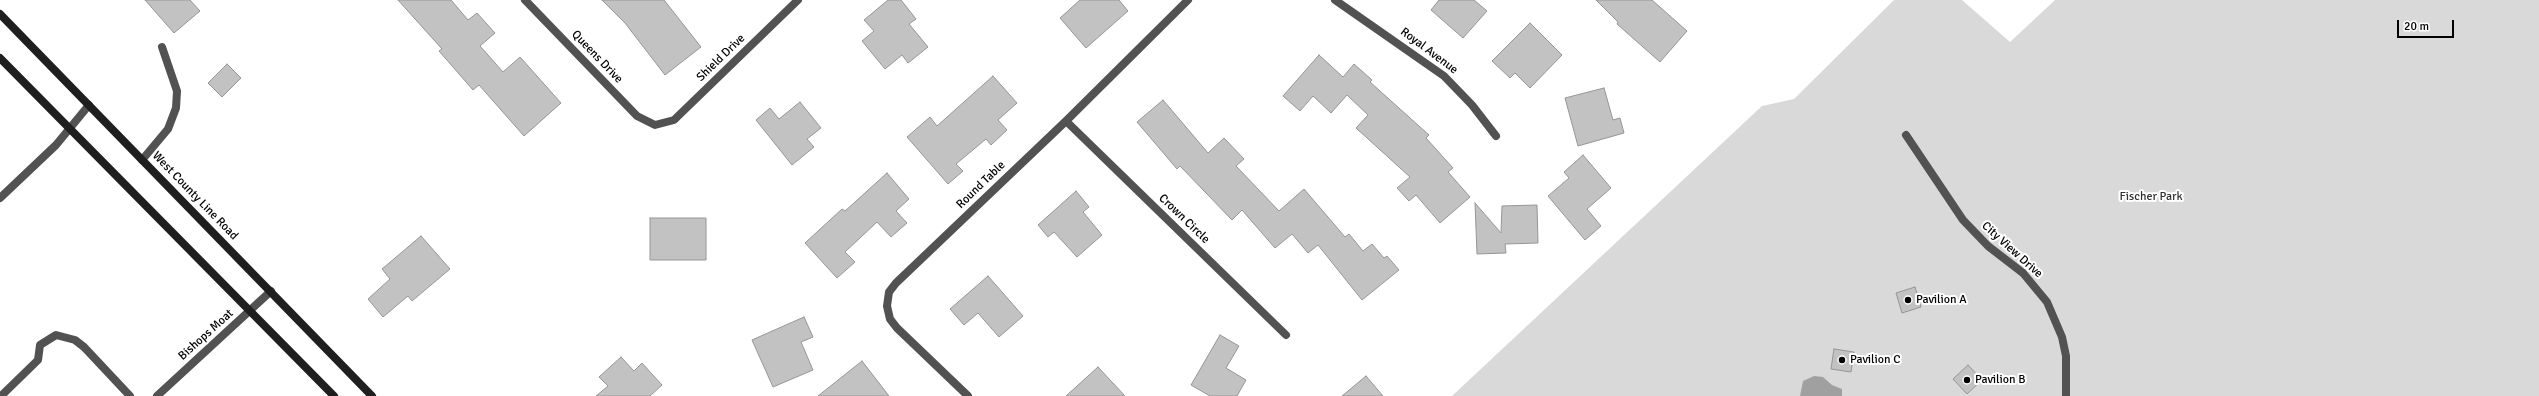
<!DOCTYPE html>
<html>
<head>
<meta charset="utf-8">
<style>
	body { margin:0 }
	#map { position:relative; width:2539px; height:396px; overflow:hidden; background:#fff; font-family:Signika,sans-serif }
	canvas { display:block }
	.scale { position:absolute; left:2397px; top:20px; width:57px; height:18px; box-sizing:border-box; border:2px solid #000; border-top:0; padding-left:5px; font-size:12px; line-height:14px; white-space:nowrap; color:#000; -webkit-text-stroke:3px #fff; paint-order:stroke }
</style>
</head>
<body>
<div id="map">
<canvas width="2539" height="396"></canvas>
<div class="scale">20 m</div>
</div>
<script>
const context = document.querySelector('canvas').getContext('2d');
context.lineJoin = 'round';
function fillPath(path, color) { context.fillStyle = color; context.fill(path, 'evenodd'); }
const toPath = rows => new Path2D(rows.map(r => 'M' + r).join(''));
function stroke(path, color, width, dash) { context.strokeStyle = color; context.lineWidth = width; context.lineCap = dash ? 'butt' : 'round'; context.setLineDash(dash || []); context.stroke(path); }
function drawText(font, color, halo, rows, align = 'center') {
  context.font = font + ' Signika,sans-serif'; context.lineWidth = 4; context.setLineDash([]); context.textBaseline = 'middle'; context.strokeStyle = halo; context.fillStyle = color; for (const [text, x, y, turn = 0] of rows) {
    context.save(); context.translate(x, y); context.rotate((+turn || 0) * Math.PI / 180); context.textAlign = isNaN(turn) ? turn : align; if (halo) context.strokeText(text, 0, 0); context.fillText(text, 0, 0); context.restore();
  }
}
const green = toPath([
	[1894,0,1962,0,2010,42,2055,0,2539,0,2539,396,1452,396,1762,106,1794,99]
]);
const water = toPath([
	[1814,376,1823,377,1832,385,1842,389,1842,396,1800,396,1803,381]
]);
const building = toPath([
	[145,0,190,0,200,11,174,33,145,0],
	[398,0,451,0,468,20,477,13,495,33,480,46,503,72,520,57,561,103,524,136,479,85,473,90,439,51,442,49,398,0],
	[602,0,664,0,701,47,665,75,625,23,602,0],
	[888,0,901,0,916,19,909,24,928,47,908,63,902,55,885,69,862,41,874,31,864,20,888,0],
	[1080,0,1119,0,1128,11,1086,48,1060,18,1080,0],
	[1439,0,1474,0,1487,11,1463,38,1431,10,1439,0],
	[1596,0,1652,0,1687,31,1660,62,1617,24,1618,22,1596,0],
	[1530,23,1562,55,1530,88,1515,73,1510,78,1492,61,1530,23],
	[1319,55,1343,77,1354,64,1372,80,1370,82,1429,135,1426,138,1453,168,1448,172,1470,197,1440,223,1416,195,1409,201,1397,188,1410,177,1356,128,1368,115,1347,95,1331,113,1313,96,1300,111,1283,96,1319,55],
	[227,64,241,78,222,97,208,83,227,64],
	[993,76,1017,103,998,120,1007,130,991,145,986,139,956,164,963,171,948,184,907,137,930,117,937,126,993,76],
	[1604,88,1613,120,1620,118,1624,133,1578,146,1565,98,1604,88],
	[1163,100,1208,153,1224,138,1244,159,1236,166,1279,211,1304,189,1345,237,1349,234,1363,251,1372,244,1384,258,1387,256,1399,270,1362,300,1318,245,1308,253,1292,234,1275,248,1242,210,1232,220,1180,166,1177,169,1137,122,1163,100],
	[800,102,821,128,807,139,814,147,792,165,756,120,770,108,779,119,800,102],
	[1583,155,1611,188,1587,209,1601,226,1585,240,1548,196,1569,178,1564,172,1583,155],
	[887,173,909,199,896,211,907,223,891,237,877,222,845,252,855,262,837,278,805,243,842,209,845,211,887,173],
	[1076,191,1089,207,1083,212,1102,235,1077,257,1054,232,1048,237,1038,225,1076,191],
	[1475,203,1501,233,1502,206,1537,205,1538,243,1505,244,1506,253,1477,254,1475,203],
	[650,218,706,218,706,260,650,260,650,218],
	[421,236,450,269,412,301,408,296,383,317,368,299,390,279,382,269,421,236],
	[988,276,1023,316,999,337,978,313,964,325,950,309,988,276],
	[1915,287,1921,307,1902,313,1896,293,1915,287],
	[804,317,813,337,801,342,813,370,773,387,752,340,804,317],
	[1220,335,1239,346,1226,368,1246,380,1237,396,1210,396,1191,385,1220,335],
	[1834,349,1854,352,1851,372,1831,369,1834,349],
	[621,357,634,371,642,363,662,385,650,396,596,396,608,386,599,377,621,357],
	[862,361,889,396,818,396,862,361],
	[1968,365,1982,380,1967,394,1953,379,1968,365],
	[1098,367,1125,396,1066,396,1098,367],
	[1366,376,1383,396,1342,396,1366,376]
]);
const service = toPath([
	[142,160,168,129,176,108,177,91,162,47]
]);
const minor = toPath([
	[525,0,637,116,655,125,674,120,798,0],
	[1335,0,1444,76,1472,105,1496,136],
	[1066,121,1286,335],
	[1906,135,1963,220,1988,246,2023,273,2047,302,2062,337,2066,356,2066,396],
	[0,198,56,145,89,105],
	[1,396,38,360,40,345,56,335,75,340,84,347,130,396],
	[157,396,271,291],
	[968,396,897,328,890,319,887,306,889,292,896,283,1066,121,1188,0]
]);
const secondary = toPath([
	[0,14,372,396],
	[0,58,334,396]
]);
const markers = [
	[1908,300,4,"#000"],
	[1842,360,4,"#000"],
	[1967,380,4,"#000"]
];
const streetNames = [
	["Royal Avenue",1429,51,37],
	["Queens Drive",597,57,46],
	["Shield Drive",721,58,-44],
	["Round Table",981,185,-44],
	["West County Line Road",195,196,46],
	["Crown Circle",1184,219,44],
	["City View Drive",2012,250,42],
	["Bishops Moat",206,335,-42]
];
const parkNames = [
	["Fischer Park",2151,197]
];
const poiNames = [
	["Pavilion A",1916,300],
	["Pavilion C",1850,360],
	["Pavilion B",1975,380]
];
fillPath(green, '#d9d9d9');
fillPath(water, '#a0a0a0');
fillPath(building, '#c2c2c2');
stroke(building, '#969696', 1);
stroke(service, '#525252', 8);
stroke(minor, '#525252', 8);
stroke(secondary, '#1f1f1f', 8);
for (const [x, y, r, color] of markers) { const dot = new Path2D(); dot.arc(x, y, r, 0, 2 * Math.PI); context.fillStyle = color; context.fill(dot); stroke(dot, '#fff', 1.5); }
drawText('12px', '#000', '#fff', streetNames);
drawText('12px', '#303030', '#fff', parkNames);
drawText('12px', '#000', '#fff', poiNames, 'left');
</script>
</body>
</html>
